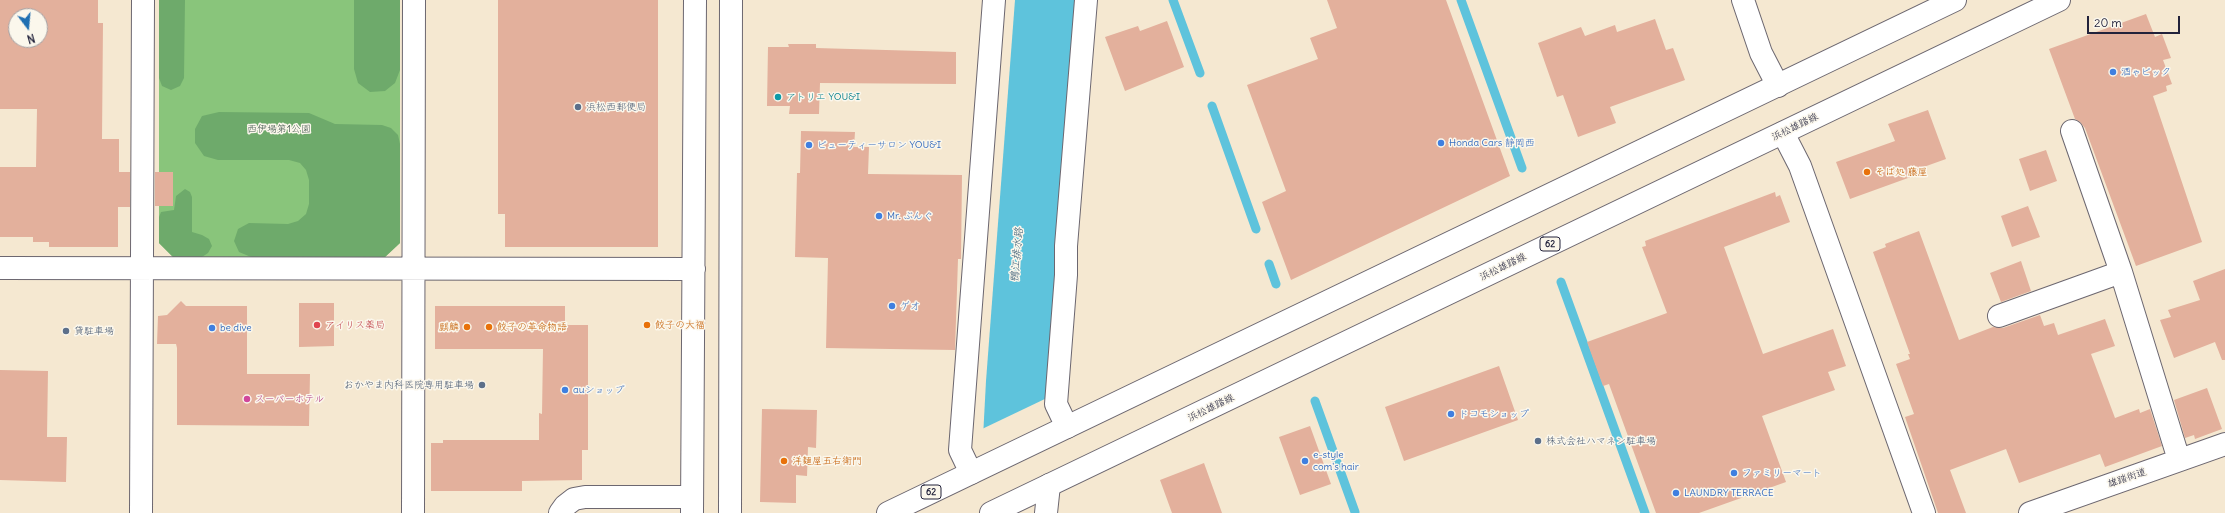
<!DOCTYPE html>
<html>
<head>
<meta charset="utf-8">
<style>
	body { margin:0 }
	#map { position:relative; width:2225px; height:513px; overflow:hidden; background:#f5e8d1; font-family:Delius,sans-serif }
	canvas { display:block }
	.north { position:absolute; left:8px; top:8px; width:40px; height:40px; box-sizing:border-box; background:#fbf7ec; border:1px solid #a4a2a5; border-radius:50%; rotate:164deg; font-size:11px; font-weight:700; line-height:16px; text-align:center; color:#22223b }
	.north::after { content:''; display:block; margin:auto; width:14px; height:18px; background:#1f6fb2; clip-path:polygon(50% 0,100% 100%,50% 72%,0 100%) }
	.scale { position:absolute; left:2087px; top:16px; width:93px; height:18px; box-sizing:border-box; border:2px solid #22223b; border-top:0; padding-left:5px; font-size:12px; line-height:14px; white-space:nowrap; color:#22223b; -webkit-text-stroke:3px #fbf7ec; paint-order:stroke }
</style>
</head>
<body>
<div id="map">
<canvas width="2225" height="513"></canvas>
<div class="north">N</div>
<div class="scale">20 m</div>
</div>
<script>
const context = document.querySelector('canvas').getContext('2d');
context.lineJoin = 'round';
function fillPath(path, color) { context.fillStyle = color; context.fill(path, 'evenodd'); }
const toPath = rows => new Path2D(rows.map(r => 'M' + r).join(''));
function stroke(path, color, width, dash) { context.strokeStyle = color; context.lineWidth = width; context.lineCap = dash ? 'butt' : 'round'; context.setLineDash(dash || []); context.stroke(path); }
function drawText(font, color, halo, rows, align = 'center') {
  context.font = font + ' Delius,"Klee One",sans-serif'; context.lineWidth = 3; context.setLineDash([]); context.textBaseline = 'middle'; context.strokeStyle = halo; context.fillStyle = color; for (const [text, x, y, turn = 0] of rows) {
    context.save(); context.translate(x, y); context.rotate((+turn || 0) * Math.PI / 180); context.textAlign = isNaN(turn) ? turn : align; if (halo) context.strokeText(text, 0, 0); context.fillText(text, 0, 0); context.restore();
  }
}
const green = toPath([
	[159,0,400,0,400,243,385,257,173,257,159,243]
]);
const forest = toPath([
	[159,0,185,0,184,78,180,86,171,90,162,86,159,78],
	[354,0,400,0,400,70,395,83,385,91,370,92,358,83,354,69],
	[219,112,309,113,335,124,382,125,391,128,398,135,400,144,400,243,385,257,251,257,239,252,234,241,238,229,249,223,288,224,298,221,306,214,309,204,309,180,306,170,300,163,289,160,218,160,204,156,195,143,195,129,202,116],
	[185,189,190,192,192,197,192,232,202,235,209,239,212,246,208,253,202,257,173,257,159,243,159,217,161,212,174,210,176,196]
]);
const water = toPath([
	[1015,0,1076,0,1047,403,979,513,986,381]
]);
const pier = toPath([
	[1049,397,1038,513,977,513,982,429]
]);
const stream = toPath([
	[1173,0,1200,73],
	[1461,0,1522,168],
	[1212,106,1256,229],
	[1269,264,1276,284],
	[1561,282,1645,513],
	[1315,401,1355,512]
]);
const building = toPath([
	[0,0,98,0,98,23,103,23,102,139,119,139,119,172,130,172,130,207,118,207,118,247,49,247,49,242,33,242,33,237,0,237,0,167,36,167,37,109,0,109],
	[16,16,40,16,40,40,16,40],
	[498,0,658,0,658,247,505,247,505,214,498,214],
	[1327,0,1446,0,1510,176,1291,280,1262,202,1286,191,1247,85,1318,59,1310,38,1337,28],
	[2146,14,2155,37,2162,34,2171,58,2163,60,2172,84,2166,86,2167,91,2153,96,2202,242,2136,266,2085,128,2080,122,2075,119,2049,49],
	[1655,19,1666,50,1673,48,1685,80,1610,107,1616,123,1578,137,1563,95,1557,97,1538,43,1581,27,1585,36,1615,25,1617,32],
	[1167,21,1184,67,1125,91,1105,37,1138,26,1140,31],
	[788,44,816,44,816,48,956,52,956,84,820,83,819,114,789,114,790,106,767,106,768,47,789,47],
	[1928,110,1946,159,1918,169,1919,174,1850,199,1836,162,1895,141,1888,124],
	[801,131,855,132,854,147,869,147,868,174,962,175,961,259,958,259,955,350,826,348,828,258,795,257,797,173,800,173],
	[2046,150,2057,181,2030,191,2019,159],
	[155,172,173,172,173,206,155,206],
	[1775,192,1776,197,1780,195,1790,222,1724,247,1763,354,1833,329,1846,366,1828,372,1835,390,1762,416,1786,482,1699,513,1656,513,1609,384,1603,386,1587,342,1667,313,1642,247,1646,246,1645,241],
	[2028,206,2040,237,2012,247,2001,216],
	[1919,231,1959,340,1993,327,2003,328,2040,315,2044,326,2054,323,2058,335,2105,319,2115,346,2091,354,2115,418,2139,409,2140,413,2150,409,2162,446,2105,467,2100,454,2019,483,2006,449,1950,470,1966,513,1938,513,1905,417,1914,414,1896,364,1910,359,1908,354,1910,354,1873,252,1886,247,1885,244],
	[2021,261,2031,291,2001,302,1990,273],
	[2225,269,2225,360,2222,360,2215,342,2174,358,2160,320,2171,317,2168,310,2200,300,2193,281],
	[181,301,186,306,247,306,247,374,310,374,309,426,177,425,177,348,176,344,157,344,158,316,167,315],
	[299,303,334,303,334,346,299,347],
	[435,306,565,306,565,325,588,325,588,450,582,450,582,480,522,481,522,491,431,491,431,443,443,443,443,440,539,440,539,413,542,414,543,349,435,349],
	[1499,366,1518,420,1404,461,1385,407],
	[0,370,48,371,47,437,67,437,66,482,0,480],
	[2207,388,2222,429,2195,439,2194,435,2185,438,2174,400],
	[762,409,817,410,816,448,808,447,807,476,796,475,796,503,760,502],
	[1310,426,1331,484,1300,495,1279,437],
	[1204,463,1222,513,1172,513,1160,480]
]);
const minor = toPath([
	[1743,0,1761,53,1778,86],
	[2072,131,2121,272,2179,460],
	[1783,133,1800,166,1924,513],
	[0,268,694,269],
	[1999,316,2121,272],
	[1067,427,1056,404,1066,275,1066,246,1086,0],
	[971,473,960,450,994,0],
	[141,513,143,0],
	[413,513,414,0],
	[560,513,565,506,574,499,585,497,692,497],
	[692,513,695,0],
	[730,513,731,0],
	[1046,513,1049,485],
	[2030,513,2225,444]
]);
const major = toPath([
	[888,513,1955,0],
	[991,513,2059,0]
]);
const markers = [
	[2113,72,4,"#3f7fe0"],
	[778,97,4,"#0f9aa8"],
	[578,107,4,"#5c6f8a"],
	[1441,143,4,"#3f7fe0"],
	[809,145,4,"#3f7fe0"],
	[1867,172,4,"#e8710a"],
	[879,216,4,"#3f7fe0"],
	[892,306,4,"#3f7fe0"],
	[317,325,4,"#e0444e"],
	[647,325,4,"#e8710a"],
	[467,327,4,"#e8710a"],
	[489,327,4,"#e8710a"],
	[212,328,4,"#3f7fe0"],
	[66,331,4,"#5c6f8a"],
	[482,385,4,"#5c6f8a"],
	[565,390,4,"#3f7fe0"],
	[247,399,4,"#d1479c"],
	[1451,414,4,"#3f7fe0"],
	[1538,441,4,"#5c6f8a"],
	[784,461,4,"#e8710a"],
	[1305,461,4,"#3f7fe0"],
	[1734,473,4,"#3f7fe0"],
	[1676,493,4,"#3f7fe0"]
];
const shields = [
	[1550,244,20],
	[931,492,20]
];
const shieldNames = [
	["62",1550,244],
	["62",931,492]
];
const shopNames = [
	["酒ゃビック",2121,72],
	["Honda Cars 静岡西",1449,143],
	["ビューティーサロン YOU&I",817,145],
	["Mr. ぶんぐ",887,216],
	["ゲオ",900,306],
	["be dive",220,328],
	["auショップ",573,390],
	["ドコモショップ",1459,414],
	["e-style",1313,455],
	["com's hair",1313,467],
	["ファミリーマート",1742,473],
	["LAUNDRY TERRACE",1684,493]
];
const cultureNames = [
	["アトリエ YOU&I",786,97]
];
const serviceNames = [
	["浜松西郵便局",586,107],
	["貸駐車場",74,331],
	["おかやま内科医院専用駐車場",474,385,"right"],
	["株式会社ハマネン駐車場",1546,441]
];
const streetNames = [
	["浜松雄踏線",1795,127,-26],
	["浜松雄踏線",1503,267,-26],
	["浜松雄踏線",1211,408,-26],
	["雄踏街道",2127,478,-19]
];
const parkNames = [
	["西伊場第1公園",279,129]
];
const foodNames = [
	["そば処 藤屋",1875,172],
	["餃子の大福",655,325],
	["麒麟",459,327,"right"],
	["餃子の革命物語",497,327],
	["洋麺屋五右衛門",792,461]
];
const healthNames = [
	["アイリス薬局",325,325]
];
const hotelNames = [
	["スーパーホテル",255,399]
];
const waterNames = [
	["鴨江排水路",1017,255,-85]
];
fillPath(green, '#89c57b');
fillPath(forest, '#6eaa6b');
fillPath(water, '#5ec3dc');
fillPath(pier, '#f5e8d1');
stroke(stream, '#5ec3dc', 9);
fillPath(building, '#e3b09c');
stroke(minor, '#6c6770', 24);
stroke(major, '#6c6770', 24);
stroke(minor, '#fff', 22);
stroke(major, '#fff', 22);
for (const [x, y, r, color] of markers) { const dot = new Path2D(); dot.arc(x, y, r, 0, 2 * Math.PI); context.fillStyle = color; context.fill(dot); stroke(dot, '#fbf7ec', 1.5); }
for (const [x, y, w] of shields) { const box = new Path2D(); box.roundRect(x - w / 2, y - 7, w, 14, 3); context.fillStyle = '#fbf7ec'; context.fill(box); stroke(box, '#22223b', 1); }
drawText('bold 9px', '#22223b', null, shieldNames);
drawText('10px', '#366cbe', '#fbf7ec', shopNames, 'left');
drawText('10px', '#0d838f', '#fbf7ec', cultureNames, 'left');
drawText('10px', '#4e5e75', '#fbf7ec', serviceNames, 'left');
drawText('10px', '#22223b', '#fbf7ec', streetNames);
drawText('10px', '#465b51', '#fbf7ec', parkNames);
drawText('10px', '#c56008', '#fbf7ec', foodNames, 'left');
drawText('10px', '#be3a42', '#fbf7ec', healthNames, 'left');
drawText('10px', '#b23c85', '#fbf7ec', hotelNames, 'left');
drawText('italic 11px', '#375a73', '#fbf7ec', waterNames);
</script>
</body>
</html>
